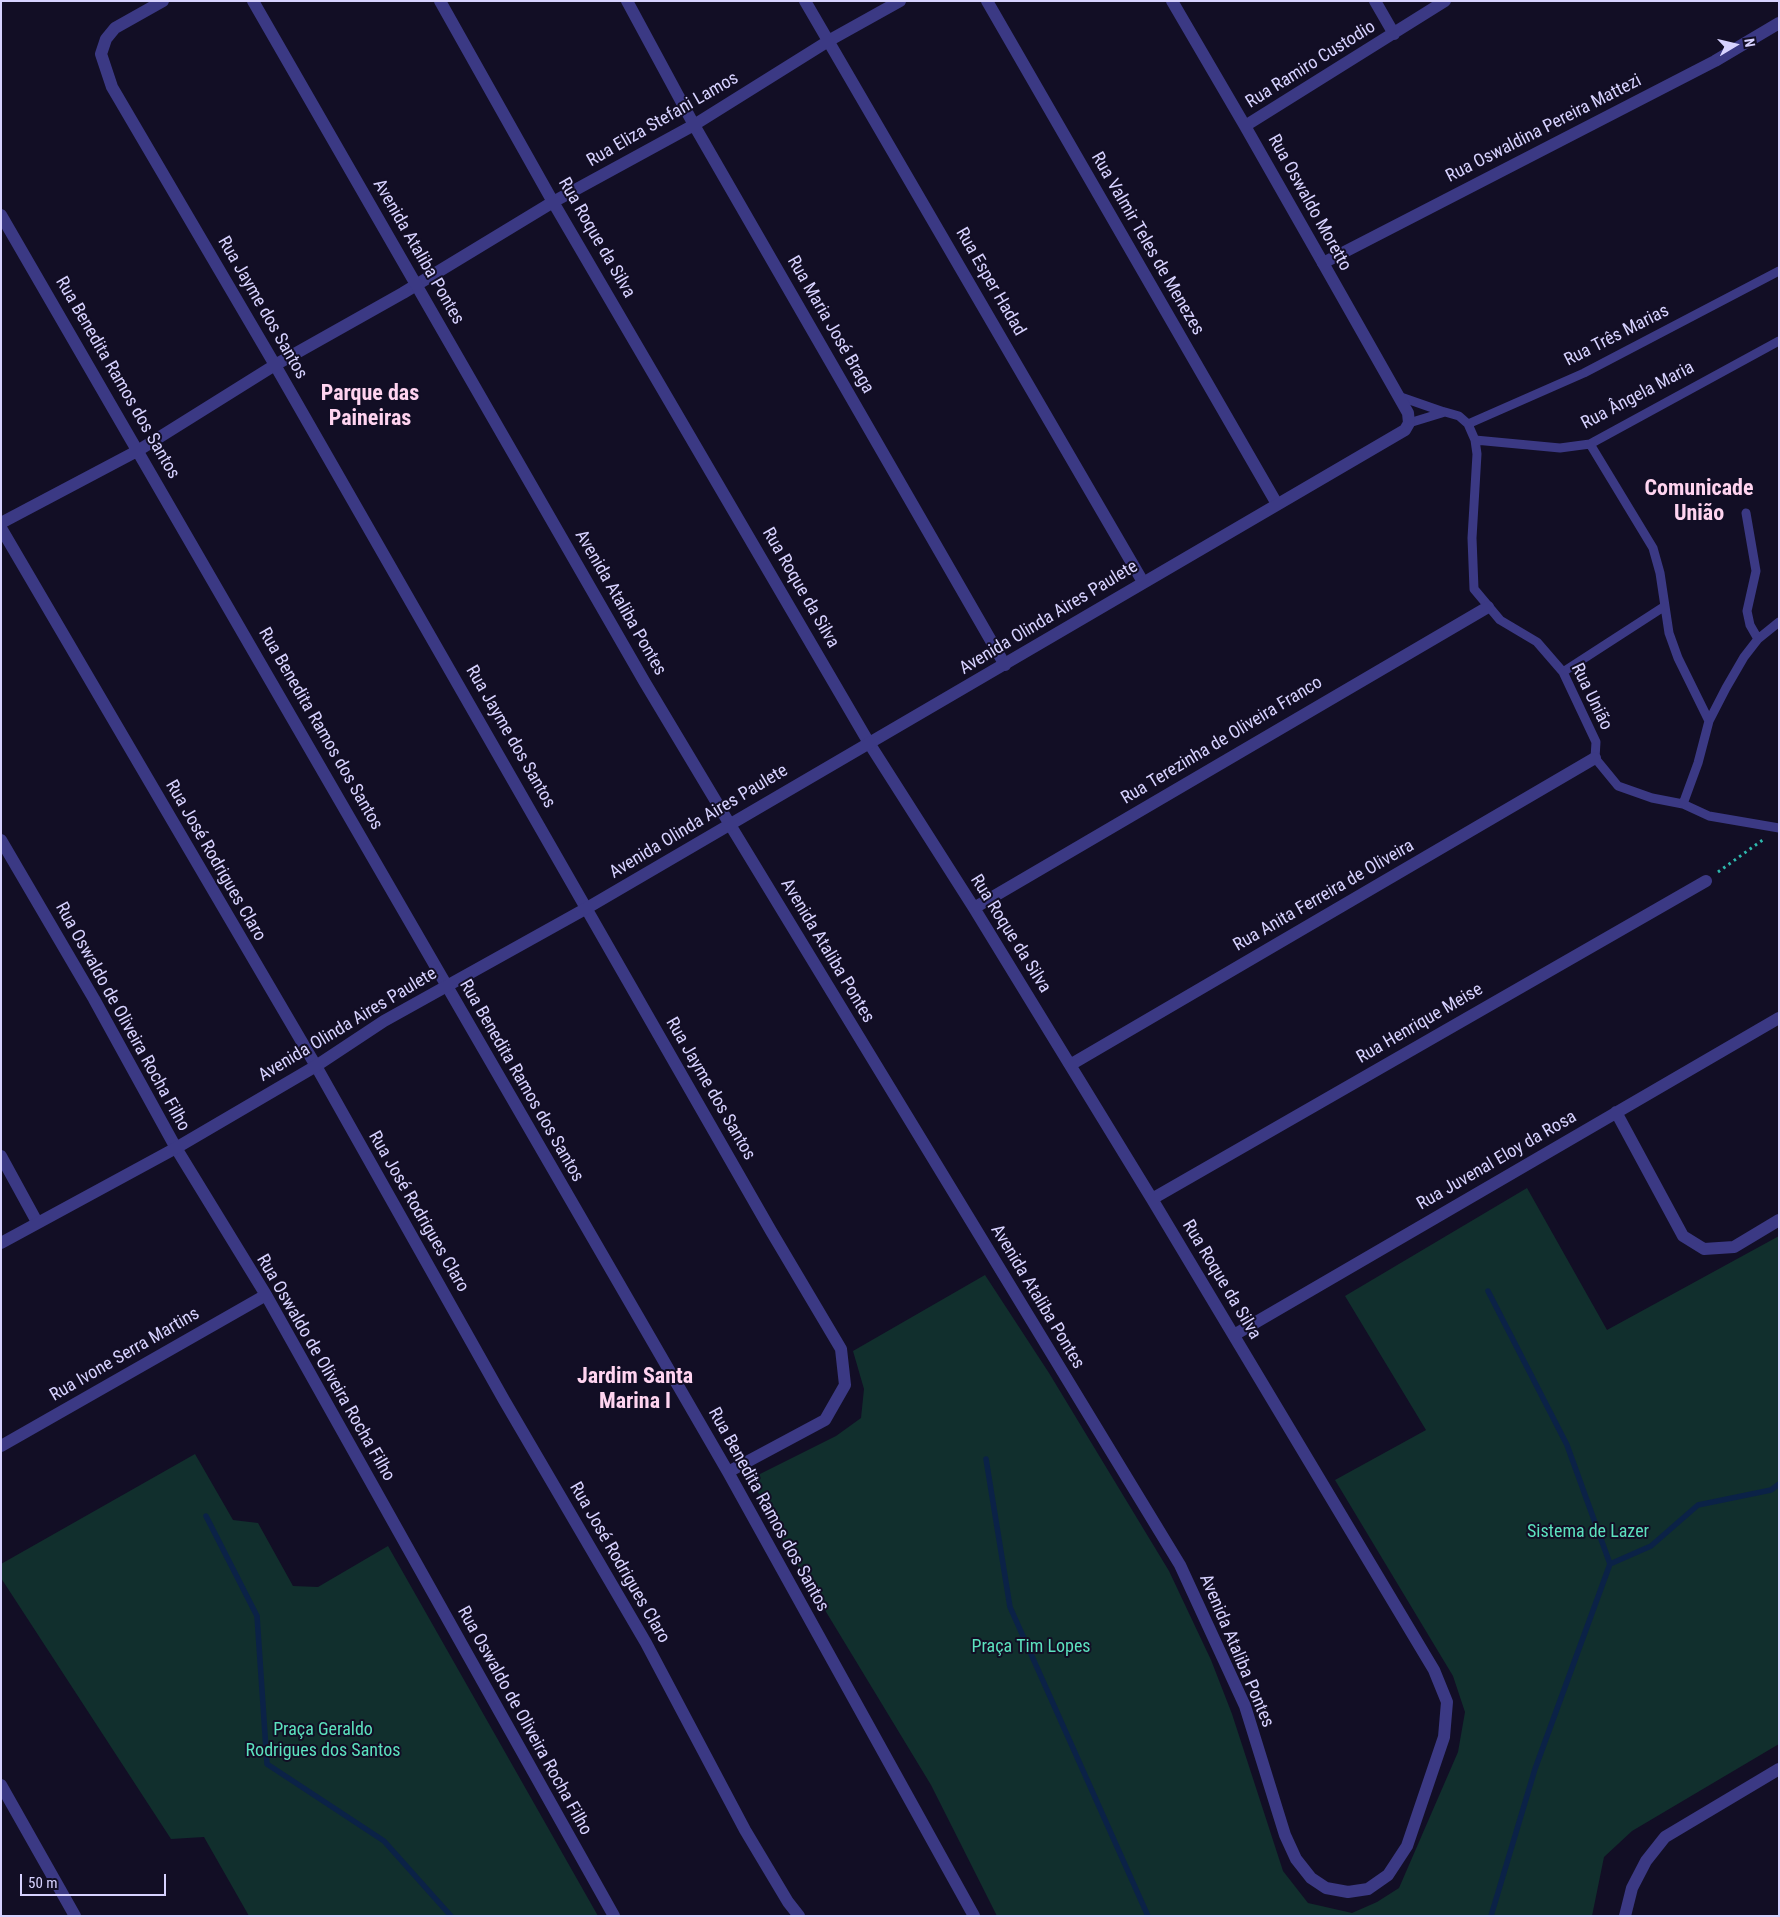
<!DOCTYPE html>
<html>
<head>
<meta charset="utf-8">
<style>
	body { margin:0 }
	#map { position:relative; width:1780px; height:1917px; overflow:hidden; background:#120e25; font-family:"Roboto Condensed",sans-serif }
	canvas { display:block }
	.frame { position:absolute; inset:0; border:2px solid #d7d2ff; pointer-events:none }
	.north { position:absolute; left:1710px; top:20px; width:50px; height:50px; -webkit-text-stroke:4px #120e25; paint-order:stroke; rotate:81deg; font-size:14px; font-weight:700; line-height:20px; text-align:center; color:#d7d2ff }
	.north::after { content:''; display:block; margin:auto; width:18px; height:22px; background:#d7d2ff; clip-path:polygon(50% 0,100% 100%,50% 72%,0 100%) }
	.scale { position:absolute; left:20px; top:1874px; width:146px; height:22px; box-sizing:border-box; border:2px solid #d7d2ff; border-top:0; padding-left:6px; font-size:15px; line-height:18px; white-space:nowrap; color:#d7d2ff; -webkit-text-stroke:4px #120e25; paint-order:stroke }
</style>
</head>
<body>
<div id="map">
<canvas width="1780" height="1917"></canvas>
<div class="frame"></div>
<div class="north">N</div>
<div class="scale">50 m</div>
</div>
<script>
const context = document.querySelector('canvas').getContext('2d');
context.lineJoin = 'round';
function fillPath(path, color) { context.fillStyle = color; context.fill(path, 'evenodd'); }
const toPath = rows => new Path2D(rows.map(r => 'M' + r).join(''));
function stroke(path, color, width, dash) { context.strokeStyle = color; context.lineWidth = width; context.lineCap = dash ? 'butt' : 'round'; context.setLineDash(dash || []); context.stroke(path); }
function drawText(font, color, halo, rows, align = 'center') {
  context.font = font + ' "Roboto Condensed",sans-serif'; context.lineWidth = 4; context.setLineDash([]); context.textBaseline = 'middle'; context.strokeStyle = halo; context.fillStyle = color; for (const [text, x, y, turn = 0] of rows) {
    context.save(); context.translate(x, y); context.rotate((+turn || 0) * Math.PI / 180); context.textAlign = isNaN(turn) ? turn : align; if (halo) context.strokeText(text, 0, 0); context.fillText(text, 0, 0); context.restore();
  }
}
const green = toPath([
	[1527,1188,1607,1330,1779,1236,1779,1744,1632,1831,1604,1857,1592,1916,997,1916,931,1785,774,1526,756,1488,760,1474,836,1436,861,1418,864,1389,853,1351,985,1275,1049,1373,1169,1571,1211,1660,1232,1714,1283,1871,1308,1903,1352,1913,1377,1902,1399,1888,1458,1752,1465,1712,1453,1676,1335,1480,1426,1430,1345,1296],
	[195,1454,233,1520,258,1523,293,1586,318,1587,388,1546,598,1916,249,1916,204,1837,171,1839,1,1578,1,1564]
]);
const stream = toPath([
	[1488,1291,1567,1445,1610,1564,1535,1769,1491,1916],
	[986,1459,1010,1607,1148,1916],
	[206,1516,257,1616,267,1764,384,1841,451,1916],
	[1610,1564,1651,1546,1698,1505,1771,1490,1779,1484]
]);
const path = toPath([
	[1718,872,1764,839]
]);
const service = toPath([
	[1398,396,1444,412],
	[1409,423,1445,412,1459,416,1468,424,1475,440,1477,454,1472,538,1474,589,1500,620,1537,642,1563,672,1596,742,1595,758,1618,786,1652,798,1683,804,1709,816,1779,828],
	[1468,424,1584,373,1779,271],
	[1475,440,1560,448,1590,444,1779,341],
	[1590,444,1653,548,1660,573,1669,633,1678,658,1709,721],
	[1746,513,1756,571,1747,611,1750,625,1758,639],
	[1563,672,1665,606],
	[1683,804,1698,763,1709,721,1726,688,1744,657,1758,639,1779,622]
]);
const minor = toPath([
	[163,1,115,28,106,39,101,54,112,87,275,365,771,1231,841,1349,845,1385,825,1420,728,1472],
	[440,1,553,202,869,743,974,908,1152,1199,1434,1670,1447,1702,1444,1737,1407,1846,1388,1875,1368,1889,1348,1892,1326,1888,1311,1878,1296,1859,1285,1835,1245,1706,1180,1565,729,823],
	[627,1,694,125,1005,665],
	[805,1,1143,582],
	[987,1,1277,504],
	[1172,1,1245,126,1323,263],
	[1375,1,1394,34],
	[1245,126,1445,1],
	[1,215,728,1472,974,1916],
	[1,523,139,450,275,365,403,293,553,202,694,125,830,40,900,1],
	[1,528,316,1066,504,1400,646,1643,745,1830,788,1902,799,1916],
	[1,840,94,999,176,1148,266,1295,614,1916],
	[974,908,1488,607],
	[1070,1065,1595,758],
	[1616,1112,1683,1236,1704,1249,1734,1247,1779,1220],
	[1,1156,37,1222],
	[1152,1199,1706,881],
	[1234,1335,1779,1018],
	[1,1446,266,1295],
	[1,1785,75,1916],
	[1625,1916,1632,1888,1646,1861,1665,1837,1779,1769]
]);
const tertiary = toPath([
	[253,1,644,681,729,823],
	[1,1243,176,1148,316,1066,384,1021,587,908,1405,430,1409,423,1408,413,1323,263,1715,61,1779,23]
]);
const streetNames = [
	["Rua Ramiro Custodio",1311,65,-32],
	["Rua Eliza Stefani Lamos",663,120,-30],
	["Rua Oswaldina Pereira Mattezi",1544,129,-27],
	["Rua Oswaldo Moretto",1309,203,61],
	["Rua Roque da Silva",596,238,60],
	["Rua Valmir Teles de Menezes",1147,244,60],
	["Avenida Ataliba Pontes",418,252,60],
	["Rua Esper Hadad",990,282,60],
	["Rua Jayme dos Santos",262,308,60],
	["Rua Maria José Braga",830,325,60],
	["Rua Três Marias",1617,336,-27],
	["Rua Benedita Ramos dos Santos",117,378,60],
	["Rua Ângela Maria",1638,396,-28],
	["Rua Roque da Silva",800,588,60],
	["Avenida Ataliba Pontes",620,603,60],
	["Avenida Olinda Aires Paulete",1049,618,-31],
	["Rua União",1591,697,64],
	["Rua Benedita Ramos dos Santos",320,729,60],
	["Rua Jayme dos Santos",510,737,60],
	["Rua Terezinha de Oliveira Franco",1222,741,-31],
	["Avenida Olinda Aires Paulete",699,822,-31],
	["Rua José Rodrigues Claro",215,861,60],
	["Rua Anita Ferreira de Oliveira",1324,896,-30],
	["Rua Roque da Silva",1010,934,58],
	["Avenida Ataliba Pontes",827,951,59],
	["Rua Oswaldo de Oliveira Rocha Filho",122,1017,61],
	["Rua Henrique Meise",1420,1024,-30],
	["Avenida Olinda Aires Paulete",348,1025,-31],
	["Rua Benedita Ramos dos Santos",521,1081,60],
	["Rua Jayme dos Santos",710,1089,60],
	["Rua Juvenal Eloy da Rosa",1497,1161,-30],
	["Rua José Rodrigues Claro",418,1212,60],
	["Rua Roque da Silva",1221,1280,59],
	["Avenida Ataliba Pontes",1037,1297,59],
	["Rua Ivone Serra Martins",125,1355,-30],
	["Rua Oswaldo de Oliveira Rocha Filho",325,1368,60],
	["Rua Benedita Ramos dos Santos",768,1510,61],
	["Rua José Rodrigues Claro",619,1563,60],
	["Avenida Ataliba Pontes",1236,1651,67],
	["Rua Oswaldo de Oliveira Rocha Filho",524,1721,61]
];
const parkNames = [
	["Sistema de Lazer",1588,1532],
	["Praça Tim Lopes",1031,1647],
	["Praça Geraldo",323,1730],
	["Rodrigues dos Santos",323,1751]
];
const districtNames = [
	["Parque das",370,394],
	["Paineiras",370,419],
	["Comunicade",1699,489],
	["União",1699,514],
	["Jardim Santa",635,1377],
	["Marina I",635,1402]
];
fillPath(green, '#112f2d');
stroke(stream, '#0b2247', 5.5);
stroke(path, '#2eb8ad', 3, [2.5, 4]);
stroke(service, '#3b3984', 9);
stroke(minor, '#3b3984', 12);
stroke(tertiary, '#3b3984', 12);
drawText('18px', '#d7d2ff', '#120e25', streetNames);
drawText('18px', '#5ce1be', '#120e25', parkNames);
drawText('bold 22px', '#ffd4f0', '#120e25', districtNames);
</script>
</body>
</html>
